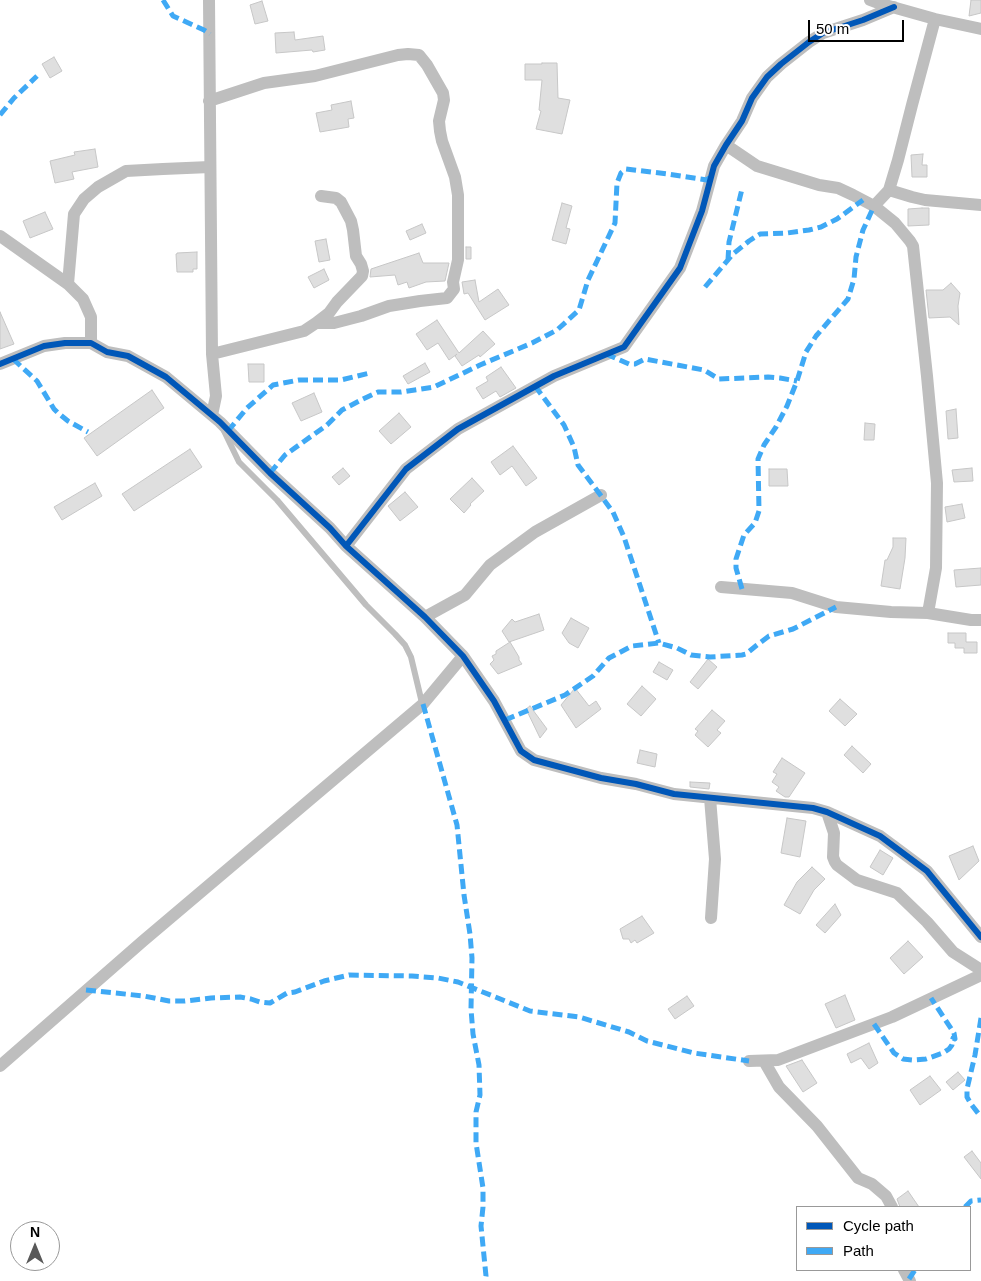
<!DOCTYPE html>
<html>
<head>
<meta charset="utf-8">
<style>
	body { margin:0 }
	#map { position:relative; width:981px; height:1281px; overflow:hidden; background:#fff; font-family:Helvetica,sans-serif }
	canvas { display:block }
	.legend { position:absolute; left:796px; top:1206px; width:175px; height:65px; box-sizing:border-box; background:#fff; border:1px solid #999; margin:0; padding:6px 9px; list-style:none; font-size:15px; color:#000 }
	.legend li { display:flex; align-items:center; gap:10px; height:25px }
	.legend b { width:25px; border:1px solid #999 }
	.north { position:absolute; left:10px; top:1221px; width:50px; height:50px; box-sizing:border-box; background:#fff; border:1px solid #999; border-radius:50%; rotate:0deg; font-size:14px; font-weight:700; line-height:20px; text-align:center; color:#000 }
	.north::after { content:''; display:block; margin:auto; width:18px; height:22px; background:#595959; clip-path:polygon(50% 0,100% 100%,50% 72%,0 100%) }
	.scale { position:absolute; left:808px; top:20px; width:96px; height:22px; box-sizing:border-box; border:2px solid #000; border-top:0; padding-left:6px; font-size:15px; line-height:18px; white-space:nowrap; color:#000; -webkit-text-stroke:4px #fff; paint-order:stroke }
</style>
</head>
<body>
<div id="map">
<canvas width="981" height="1281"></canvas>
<ul class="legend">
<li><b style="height:6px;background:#0057b8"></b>Cycle path</li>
<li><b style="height:6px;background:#3fa9f5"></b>Path</li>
</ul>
<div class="north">N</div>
<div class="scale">50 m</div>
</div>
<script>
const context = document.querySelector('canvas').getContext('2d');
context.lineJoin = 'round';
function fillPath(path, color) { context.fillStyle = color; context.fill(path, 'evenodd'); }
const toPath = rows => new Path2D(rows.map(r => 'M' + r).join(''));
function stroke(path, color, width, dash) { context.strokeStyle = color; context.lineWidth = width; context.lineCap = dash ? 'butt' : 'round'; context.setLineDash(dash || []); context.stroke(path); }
const building = toPath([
	[971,0,981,0,981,13,969,16,971,0],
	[262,1,268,21,255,24,250,5,262,1],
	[294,32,295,40,323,36,325,50,313,52,312,50,276,53,275,33,294,32],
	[54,57,62,71,50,78,42,64,54,57],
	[542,63,557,63,558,98,570,100,562,134,536,129,541,111,539,110,542,80,525,80,525,64,542,64,542,63],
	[351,101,354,118,348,119,349,127,320,132,316,113,332,110,331,105,351,101],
	[95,149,98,167,72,172,74,179,55,183,50,161,75,155,74,152,95,149],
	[923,154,922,165,927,165,927,177,912,177,911,155,923,154],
	[562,203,572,206,566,228,570,229,566,244,552,240,562,203],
	[922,208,929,208,929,225,908,226,908,209,922,208],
	[45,212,53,229,30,238,23,221,45,212],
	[422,224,426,233,410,240,406,231,422,224],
	[326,239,330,260,319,262,315,241,326,239],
	[466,247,471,247,471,259,466,259,466,247],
	[197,252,197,269,193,269,193,272,177,272,176,254,177,254,177,253,197,252],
	[419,253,423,263,449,263,445,281,426,282,409,288,407,282,398,285,395,275,370,277,371,269,419,253],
	[324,269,329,280,314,288,308,277,324,269],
	[475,280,479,302,498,289,509,305,485,320,468,293,464,294,462,282,475,280],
	[951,283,960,293,958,306,959,325,950,317,929,318,926,290,943,290,951,283],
	[0,312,14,344,0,349,0,312],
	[437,320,459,353,483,331,495,344,480,357,479,355,462,366,455,356,457,354,449,360,438,343,427,350,416,334,437,320],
	[425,363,430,372,408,384,403,376,425,363],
	[248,364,264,364,264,382,249,382,248,364],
	[501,367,516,388,500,397,496,391,483,399,476,388,488,381,486,377,501,367],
	[152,390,164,408,97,456,84,438,152,390],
	[314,393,322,412,301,421,292,403,314,393],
	[956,409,958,438,948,439,946,411,956,409],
	[399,413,411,427,391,444,379,431,399,413],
	[865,423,875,424,874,440,864,440,865,423],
	[513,446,537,478,526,486,512,466,500,475,491,462,513,446],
	[190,449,202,467,134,511,122,494,190,449],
	[343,468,350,476,339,485,332,477,343,468],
	[972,468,973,481,954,482,952,470,972,468],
	[769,469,787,469,788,486,769,486,769,469],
	[472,478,484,491,470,504,471,505,464,513,450,499,472,478],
	[95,483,102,496,62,520,54,507,95,483],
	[405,492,418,507,400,521,388,506,405,492],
	[962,504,965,518,947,522,945,507,962,504],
	[893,538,906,538,905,558,900,589,881,586,885,560,887,560,893,547,893,538],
	[981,568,981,585,956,587,954,570,981,568],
	[539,614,544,630,509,642,502,631,512,619,515,622,539,614],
	[571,618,589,628,578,648,569,643,562,633,571,618],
	[948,633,966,633,966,642,977,642,977,653,964,653,964,648,955,648,955,643,948,643,948,633],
	[510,642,519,657,519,660,522,664,498,674,490,664,494,660,492,656,496,654,496,651,510,642],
	[708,659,717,667,698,689,690,682,708,659],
	[659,662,673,670,667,680,653,672,659,662],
	[642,686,656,699,641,716,627,704,642,686],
	[575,688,589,706,596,701,601,709,576,728,561,705,575,688],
	[840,699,857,714,845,726,829,711,840,699],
	[530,706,547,729,540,738,526,709,530,706],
	[712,710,725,721,717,730,721,733,708,747,695,735,698,731,695,729,712,710],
	[852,746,871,764,863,773,844,755,852,746],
	[640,750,657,754,655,767,637,763,640,750],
	[782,758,805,773,789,797,785,797,776,791,779,787,772,782,777,774,773,772,782,758],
	[690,782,710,783,709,789,690,787,690,782],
	[787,818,806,821,800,857,781,853,787,818],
	[973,846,979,861,959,880,949,856,973,846],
	[880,850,893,858,883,875,870,867,880,850],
	[812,867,825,879,814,890,800,914,784,905,797,882,812,867],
	[835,904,841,915,825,933,816,925,835,904],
	[642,916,654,933,637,943,635,940,631,943,629,939,623,939,620,929,642,916],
	[908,941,923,957,904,974,890,958,908,941],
	[845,995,855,1020,836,1028,825,1004,845,995],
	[687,996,694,1006,675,1019,668,1009,687,996],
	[869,1043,878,1063,869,1069,861,1058,851,1063,847,1054,869,1043],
	[802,1060,817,1083,803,1092,786,1066,802,1060],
	[958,1072,965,1080,953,1090,946,1082,958,1072],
	[930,1076,941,1090,920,1105,910,1090,930,1076],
	[972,1151,981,1163,981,1179,964,1157,972,1151],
	[908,1191,919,1207,900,1207,897,1199,908,1191]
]);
const lane = toPath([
	[224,431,239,462,277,500,366,605,395,634,405,645,411,657,422,703]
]);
const street = toPath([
	[209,0,212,354,216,396,212,415],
	[870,0,878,3,935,19,981,29],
	[209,101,264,83,315,76,398,55,408,54,419,55,427,65,443,93,444,100,439,121,440,131,442,141,455,177,458,195,458,260,453,282,454,289,447,298,420,301,389,306,361,316,334,323,316,323,304,331,212,354],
	[726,145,757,166,819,185,838,188,853,195,874,206,895,223,910,241,913,246,927,376,937,483,936,568,928,613],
	[889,190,912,197,925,200,981,205],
	[874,206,889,190,898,160,912,105,935,19],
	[0,236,68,284,83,299,91,317,91,343],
	[68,284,74,214,84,199,98,187,126,171,163,169,210,167],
	[316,323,329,313,337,302,362,276,363,271,361,264,356,256,353,230,351,221,341,202,336,198,321,196],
	[0,364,44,346,65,343,91,343,107,352,128,356,166,377,220,422,270,473,330,528,346,546,425,617,463,656,494,701,521,751,534,760,601,778,636,784,674,794,813,808,827,812,880,836,927,871,981,937],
	[346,546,406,469,458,429,554,376,624,347,680,268,702,211,714,166,726,145,742,121,752,98,767,77,781,64,809,42,823,33,863,20,894,7],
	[721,587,792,593,836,607,891,612,928,613,971,620,981,620],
	[425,617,465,595,490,565,535,532,601,495],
	[710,798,715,859,711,918],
	[827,812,834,833,833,857,835,862,837,865,857,880,897,893,927,922,953,952,981,970],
	[749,1061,778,1060,892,1017,981,975],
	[764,1061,779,1087,817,1126,858,1178,872,1184,886,1196,892,1207],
	[0,1066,143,941,423,704,463,656],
	[904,1270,910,1281]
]);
const quiet = toPath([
	[163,0,173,16,204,30,210,34],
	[0,115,14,98,37,76],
	[728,260,729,242,742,189],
	[705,287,733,254,749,241,760,234,787,233,809,230,821,227,837,219,863,200],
	[606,354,629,364,635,364,645,359,704,370,719,379,768,377,780,378,797,381],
	[13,359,37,381,54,409,58,413,68,421,88,432],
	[535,386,564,425,574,447,578,465,613,512,624,537,659,643],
	[228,431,247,408,273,385,299,380,341,380,370,373],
	[270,473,285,455,327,425,342,410,363,399,378,392,401,392,434,387,480,365,532,343,557,330,579,310,588,280,615,223,617,183,621,173,626,169,668,174,707,180,710,177],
	[742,589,736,568,736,559,744,535,755,523,759,511,758,459,764,445,776,427,787,406,797,381,806,352,816,336,848,299,854,279,856,257,863,230,874,206],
	[423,704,457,825,464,895,470,934,472,958,471,1009,473,1034,479,1065,480,1095,476,1112,476,1143,483,1188,483,1207,481,1226,486,1276,485,1281],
	[505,720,565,695,593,676,609,658,632,646,659,643,677,648,691,655,710,657,742,655,746,654,757,645,769,636,793,629,836,607],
	[86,990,144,996,169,1001,185,1001,211,998,240,997,251,999,260,1002,270,1003,287,993,295,992,324,981,349,975,412,976,438,978,458,982,530,1011,579,1017,629,1032,647,1041,694,1053,749,1061],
	[981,1018,975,1055,967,1089,967,1097,971,1104,981,1117],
	[874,1024,894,1053,903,1059,913,1060,926,1059,943,1053,949,1049,952,1045,953,1038,955,1039,954,1033,931,998],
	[965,1207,971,1201,981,1200],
	[909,1279,915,1270]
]);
const cycleway = toPath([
	[0,364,44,346,65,343,91,343,107,352,128,356,166,377,220,422,270,473,330,528,346,546,425,617,463,656,494,701,521,751,534,760,601,778,636,784,674,794,813,808,827,812,880,836,927,871,981,937],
	[346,546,406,469,458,429,554,376,624,347,680,268,702,211,714,166,726,145,742,121,752,98,767,77,781,64,809,42,823,33,863,20,894,7]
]);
fillPath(building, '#dfdfdf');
stroke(building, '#c7c7c7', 1);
stroke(lane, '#bebebe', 6);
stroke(street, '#bebebe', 12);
stroke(quiet, '#3fa9f5', 5, [10, 5]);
stroke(cycleway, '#0057b8', 6);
</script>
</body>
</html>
